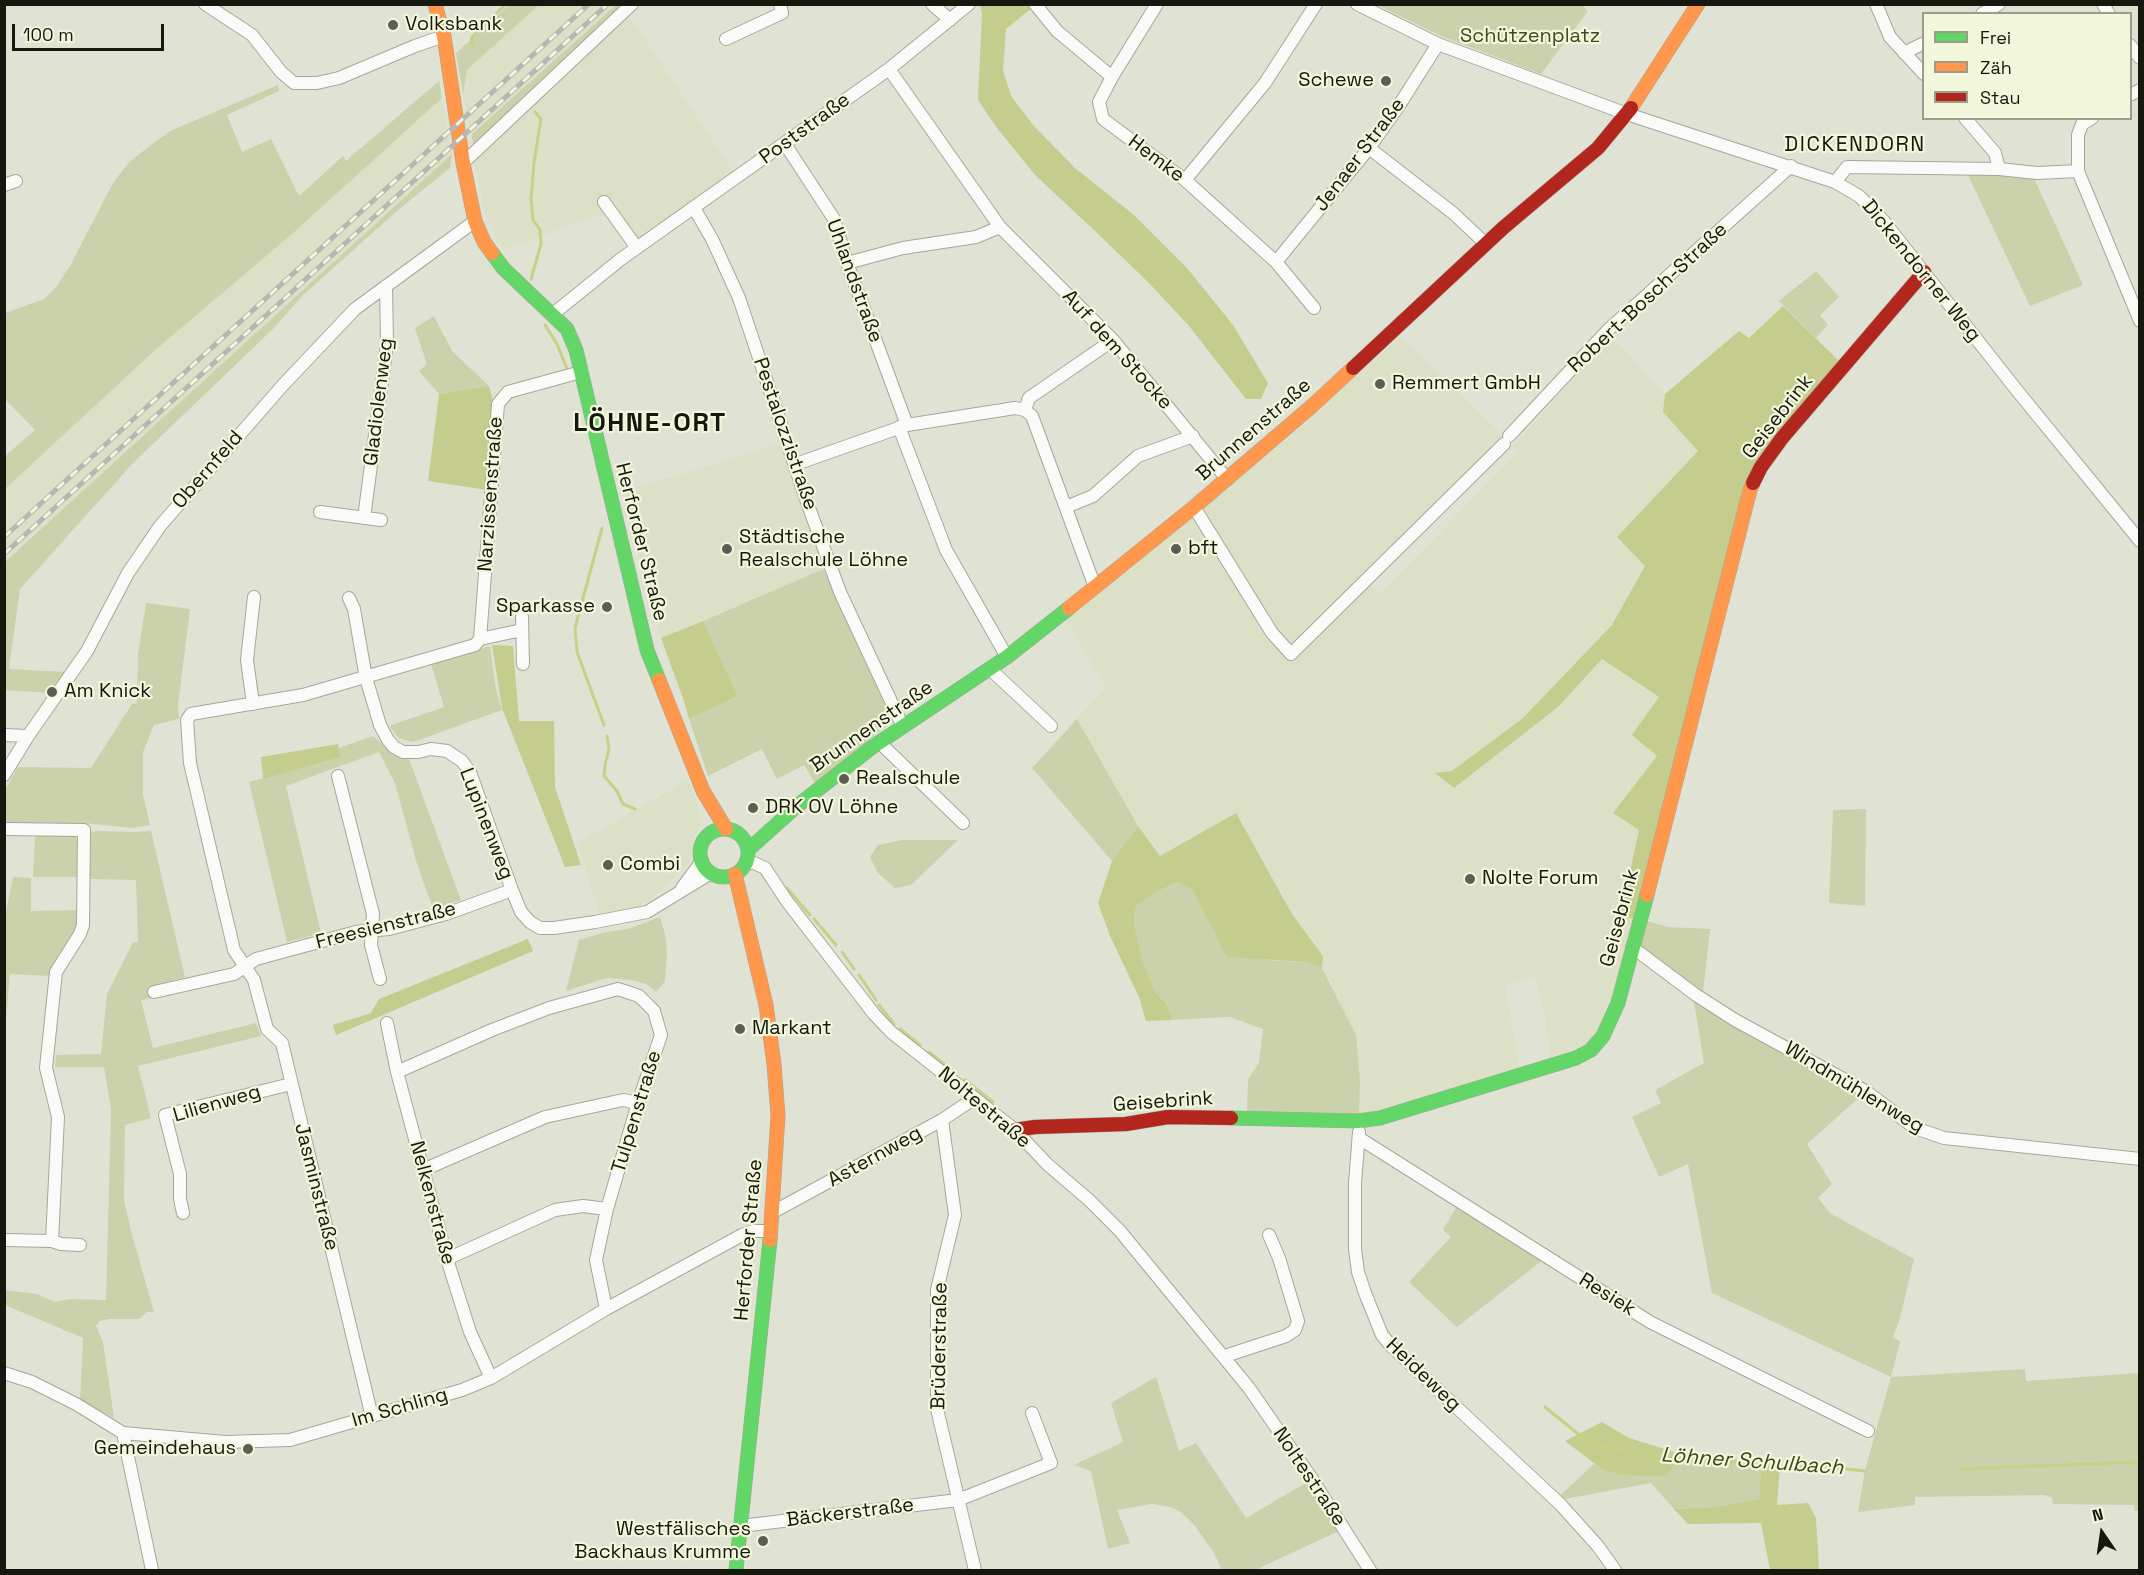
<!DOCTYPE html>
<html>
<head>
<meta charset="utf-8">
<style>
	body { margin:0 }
	#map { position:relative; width:2144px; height:1575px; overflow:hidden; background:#e0e3d4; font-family:"Space Grotesk",sans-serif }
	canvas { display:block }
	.frame { position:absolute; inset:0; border:6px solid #16170e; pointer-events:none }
	.legend { position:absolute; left:1922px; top:12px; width:210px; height:108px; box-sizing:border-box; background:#f2f7db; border:2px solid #9a9d89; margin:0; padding:8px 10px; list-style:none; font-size:18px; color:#16170e }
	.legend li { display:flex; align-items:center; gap:12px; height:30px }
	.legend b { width:30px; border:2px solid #9a9d89 }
	.north { position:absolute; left:2072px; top:1503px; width:60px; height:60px; -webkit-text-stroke:4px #f2f7db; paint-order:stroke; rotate:347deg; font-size:16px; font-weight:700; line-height:24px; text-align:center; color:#16170e }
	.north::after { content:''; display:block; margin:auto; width:21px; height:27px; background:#16170e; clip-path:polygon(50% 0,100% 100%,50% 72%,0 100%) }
	.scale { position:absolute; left:12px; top:24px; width:152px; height:27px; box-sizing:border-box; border:3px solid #16170e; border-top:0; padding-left:8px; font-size:18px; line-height:21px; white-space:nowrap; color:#16170e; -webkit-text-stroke:4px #f2f7db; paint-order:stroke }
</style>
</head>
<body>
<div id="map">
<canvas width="2144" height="1575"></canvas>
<div class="frame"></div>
<ul class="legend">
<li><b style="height:8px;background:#63d668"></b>Frei</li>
<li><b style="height:8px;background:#ff974d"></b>Zäh</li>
<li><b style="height:8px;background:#b3261e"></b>Stau</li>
</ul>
<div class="north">N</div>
<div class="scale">100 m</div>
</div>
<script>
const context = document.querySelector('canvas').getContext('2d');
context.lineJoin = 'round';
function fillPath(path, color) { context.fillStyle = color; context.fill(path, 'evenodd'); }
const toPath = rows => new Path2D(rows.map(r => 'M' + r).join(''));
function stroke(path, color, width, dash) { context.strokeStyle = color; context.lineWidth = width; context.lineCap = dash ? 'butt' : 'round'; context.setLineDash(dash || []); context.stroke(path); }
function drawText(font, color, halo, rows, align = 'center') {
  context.font = font + ' "Space Grotesk",sans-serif'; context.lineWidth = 4.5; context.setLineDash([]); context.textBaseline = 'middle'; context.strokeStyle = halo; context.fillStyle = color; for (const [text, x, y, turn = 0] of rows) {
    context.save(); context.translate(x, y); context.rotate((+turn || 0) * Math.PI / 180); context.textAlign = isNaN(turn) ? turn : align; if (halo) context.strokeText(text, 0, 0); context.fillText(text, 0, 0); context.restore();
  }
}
const built = toPath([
	[539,5,616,5,471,135,463,94,467,71],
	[628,14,734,173,636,242,613,210,502,250,485,214,473,157],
	[442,98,452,154,5,562,5,489,153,352,292,234],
	[1401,336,1504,436,1363,578,1379,595,1518,452,1513,446,1612,336,1665,394,1663,412,1698,451,1617,537,1645,566,1612,625,1523,718,1452,772,1436,773,1454,788,1558,707,1602,659,1659,698,1658,755,1613,813,1639,830,1620,917,1640,919,1601,1035,1573,1050,1551,1058,1545,1017,1535,976,1505,986,1520,1069,1359,1116,1360,1081,1332,984,1322,968,1323,956,1292,914,1236,813,1160,856,1138,826,1077,719,1106,688,1065,617,1288,439],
	[783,443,823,569,661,638,644,580,625,491],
	[688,780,697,801,701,823,693,839,690,862,655,896,637,907,600,914,577,843]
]);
const green = toPath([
	[509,5,539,5,467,70,463,94,456,53],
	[616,5,626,5,474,146,471,135],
	[1582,5,1588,11,1541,74,1441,36,1377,5],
	[439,81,442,98,292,234,153,352,5,489,5,456,35,430,5,399,5,313,44,299,56,287,70,266,113,183,130,161,170,131,278,85,279,91,227,115,242,152,271,139,299,196,343,156,346,161],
	[452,154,450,168,398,210,302,296,275,327,133,463,20,589,9,669,66,672,50,693,5,690,5,562],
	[1967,173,2033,176,2083,285,2030,306],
	[1816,271,1839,297,1820,315,1828,325,1816,338,1779,301],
	[434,316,452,351,489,386,439,394,419,371,427,364,415,328],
	[823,569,891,719,888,725,815,783,804,765,777,779,762,749,708,776,689,719,738,696,703,621],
	[146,603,190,609,178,704,179,719,154,725,143,752,143,794,150,825,132,828,84,823,5,823,5,790,18,767,91,768,132,704,137,703,138,654],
	[490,646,496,690,502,710,413,742,399,738,389,726,444,707,431,664],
	[1077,719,1138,826,1112,861,1032,768],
	[373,736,394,755,409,759,461,900,433,909,417,864,395,783,379,752,286,786,321,933,287,942,249,782,339,757,339,748],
	[1866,809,1865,906,1829,903,1833,810],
	[98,831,136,832,151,831,185,977,150,987,152,998,141,1000,153,1048,256,1023,261,1036,138,1066,151,1118,125,1125,124,1200,131,1231,154,1312,147,1312,139,1319,109,1319,100,1321,96,1326,103,1342,114,1418,80,1400,83,1338,5,1305,4,1290,37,1294,55,1302,71,1299,106,1300,111,1109,104,1067,55,1067,56,1055,101,1054,107,994,133,942,138,942,136,880,90,879,91,832],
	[35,836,74,836,78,840,79,847,79,877,33,877],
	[902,840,958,840,911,885,895,888,878,873,870,857,878,845],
	[13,877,31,878,31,911,80,910,79,931,51,976,10,974,5,1032,6,912],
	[1180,882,1192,889,1222,947,1266,960,1307,962,1322,968,1356,1035,1360,1081,1359,1116,1247,1113,1248,1079,1259,1063,1263,1029,1230,1017,1172,1020,1167,1004,1155,992,1143,961,1134,924,1135,907,1156,892],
	[660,917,665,934,667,953,665,981,656,992,646,984,631,980,607,978,566,991,579,940,606,932,628,929],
	[1640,919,1668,927,1710,929,1702,1002,1863,1094,1807,1144,1832,1184,1818,1198,1831,1214,1914,1259,1900,1318,1893,1337,1900,1342,1891,1377,2025,1369,2026,1381,2139,1373,2139,1511,2135,1511,2134,1505,2053,1504,2052,1498,2045,1495,1915,1497,1915,1505,1858,1512,1865,1470,1891,1377,1712,1293,1688,1164,1659,1177,1632,1117,1661,1103,1655,1090,1704,1063,1692,989,1632,949],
	[1457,1206,1544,1259,1457,1327,1409,1282,1451,1237,1443,1230],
	[1156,1377,1179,1451,1196,1443,1246,1518,1309,1481,1341,1530,1255,1570,1222,1570,1213,1551,1194,1525,1181,1512,1171,1507,1152,1504,1117,1510,1130,1543,1108,1549,1091,1471,1074,1465,1123,1442,1111,1403],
	[1681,1454,1741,1460,1761,1464,1759,1499,1713,1507,1674,1509,1651,1483,1554,1501,1594,1464,1603,1470,1667,1476]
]);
const forest = toPath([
	[980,5,1031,5,1033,7,1006,29,1003,71,1011,96,1033,125,1075,168,1134,215,1187,268,1233,325,1268,383,1261,399,1246,399,1189,326,1149,283,1094,230,1035,175,997,128,978,100,982,13],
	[1783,306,1842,364,1755,467,1640,919,1620,917,1639,830,1613,813,1657,756,1632,735,1659,697,1602,659,1558,707,1454,788,1435,773,1452,771,1523,718,1612,625,1645,566,1617,537,1698,451,1663,412,1665,394,1739,331,1749,338],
	[489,386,493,401,487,490,428,481,439,394],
	[703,621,738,696,689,719,684,701,661,638],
	[492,645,513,646,519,721,554,721,555,787,581,865,565,867,502,708],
	[338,744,340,757,263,779,261,757],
	[1236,813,1292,914,1323,956,1322,968,1307,962,1227,957,1192,889,1179,882,1156,892,1135,907,1134,924,1143,961,1155,992,1167,1004,1172,1020,1146,1021,1139,997,1110,936,1098,903,1112,861,1138,826,1160,856],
	[528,939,533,951,336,1035,333,1025,371,1013,379,999],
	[1602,1422,1629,1438,1681,1454,1667,1476,1623,1475,1603,1470,1565,1441],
	[1761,1464,1780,1465,1777,1505,1808,1503,1816,1518,1819,1570,1770,1570,1761,1523,1688,1524,1674,1509,1713,1507,1759,1499]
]);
const stream = toPath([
	[473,47,471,43,472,37,506,4],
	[531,279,541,244,540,230,533,220,531,199,534,163,541,119,535,112],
	[545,325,557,344,567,369],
	[602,528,575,628,577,652,604,725],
	[607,736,609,749,605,765,604,776,617,791,623,804,635,809],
	[787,888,810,915],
	[814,919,819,925],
	[821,927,836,945],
	[842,952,854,969],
	[859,975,876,1000],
	[879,1005,894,1024],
	[900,1029,920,1045],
	[929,1052,955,1073],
	[965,1080,993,1102],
	[1545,1407,1592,1445,1692,1462,1736,1462,1754,1466,1798,1467,1810,1465,1865,1471],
	[1961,1469,2140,1462]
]);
const street = toPath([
	[205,4,252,35,281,72,294,83,317,83,339,78,415,46,444,36],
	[932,4,950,20],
	[1035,4,1057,31,1112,77],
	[1157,4,1112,77,1099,102,1103,119,1185,180,1276,262,1314,308],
	[1357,4,1438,44,1627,114,1835,182,1859,196,1882,219,2015,388,2140,541],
	[1876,4,1890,37,1924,74],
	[2103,4,2109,14],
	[1982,14,1999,4],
	[726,39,782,13,780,4],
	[2130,45,2140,58],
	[1904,53,1924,43],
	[889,69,1000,227,1113,340,1227,479],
	[2130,95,2140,90],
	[1965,118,1995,153,1999,169],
	[785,144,834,219,847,263,907,425],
	[1369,148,1453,213,1486,244],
	[463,163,632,4],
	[2078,171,2078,135,2082,124,2092,118],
	[1185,180,1265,83,1316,4],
	[1835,182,1847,167,1999,169,2037,173,2078,171,2140,321],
	[4,185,16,181],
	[604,202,637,248],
	[694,208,712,239,739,298,808,505,840,592,903,727],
	[1276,262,1369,148,1398,107,1438,44],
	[847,263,903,248,976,237,1000,227],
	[553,314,621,259,889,69,969,4],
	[1025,410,1029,398,1113,340],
	[899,427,946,550,1007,657],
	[1509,436,1608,330,1791,166],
	[796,464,907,425,1015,408,1025,410,1032,416,1095,587],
	[1066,507,1093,496,1138,456,1193,436],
	[1194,507,1272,633,1291,654,1504,444],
	[320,512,381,520],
	[364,518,387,344,386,286],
	[349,598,354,609,366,678,380,725,388,740,394,747,403,752,418,752,431,749,447,751,462,761,470,772,512,890],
	[522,617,523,664],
	[480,639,522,630],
	[990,669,1051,726],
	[253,704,247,660,254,597],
	[4,735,28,736],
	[879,742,963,823],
	[4,775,28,736,87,651,128,573,160,526,283,385,355,309,475,221],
	[338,776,373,914,371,945,380,979],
	[4,829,84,830,83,925,80,934,56,972,46,1068,58,1117,52,1241],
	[746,863,754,863,765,868,786,900,874,1014,891,1032,1015,1130,1047,1164,1089,1200,1120,1231,1249,1388,1312,1479,1370,1570],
	[682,888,702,861],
	[1632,947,1696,995,1735,1020,1867,1092,1915,1128,1944,1138,2140,1159],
	[154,992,234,974,256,959,356,932,389,929,446,914,512,890,521,912,530,922,540,928,554,928,595,922,647,912,711,873],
	[387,1023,397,1072,447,1259,470,1332,491,1378],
	[397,1072,492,1030,549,1008,618,989,639,996,654,1011,661,1035,638,1103,607,1209,596,1260,606,1309],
	[942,1120,955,1215,937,1290,937,1409,975,1570],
	[1359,1132,1355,1183,1355,1249,1358,1272,1365,1293,1382,1335,1391,1346,1560,1504,1597,1545,1615,1570],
	[1359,1138,1650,1322,1868,1431],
	[423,1170,545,1117,623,1100,638,1103],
	[773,1212,942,1120,975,1098],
	[183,1213,180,1199,180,1174,165,1115,291,1084],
	[4,1240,52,1241,61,1244,80,1245],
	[447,1259,555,1210,583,1206,607,1209],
	[1225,1356,1286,1336,1295,1330,1298,1321,1279,1258,1269,1235],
	[4,1373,32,1382,76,1404,123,1433,225,1442,290,1440,462,1390,491,1378,606,1309,742,1235,753,1231,771,1231],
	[372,1417,282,1043,267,1029,254,980,234,950,190,763,187,720,191,714,303,695,475,645,480,639,498,404,508,392,581,372],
	[123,1433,152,1570],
	[741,1526,958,1500,1051,1463,1032,1413]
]);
const fast = toPath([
	[492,253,503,268,567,329,576,350,647,650,659,680],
	'700 853a24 24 0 1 1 48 0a24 24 0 1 1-48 0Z',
	[748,850,797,806,871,748,1007,657,1069,608],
	[1231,1118,1358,1121,1380,1118,1576,1058,1591,1050,1603,1036,1618,1003,1647,895],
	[736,1570,770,1240]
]);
const slow = toPath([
	[435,4,444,36,463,163,475,221,484,242,492,253],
	[1631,108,1698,4],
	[1069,608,1194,507,1312,406,1353,368],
	[659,680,703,791,726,829],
	[735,874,766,1005,774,1064,778,1116,770,1240],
	[1647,895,1750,490,1753,483]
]);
const jam = toPath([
	[1353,368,1503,228,1598,148,1631,108],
	[1753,483,1761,467,1782,438,1924,272],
	[1015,1130,1035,1127,1126,1124,1168,1117,1231,1118]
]);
const rail = toPath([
	[4,537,589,4],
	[4,554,608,4]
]);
const markers = [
	[393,25,6,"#5d5e53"],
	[1386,81,6,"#5d5e53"],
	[1380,384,6,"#5d5e53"],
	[727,549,6,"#5d5e53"],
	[1176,549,6,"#5d5e53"],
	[607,607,6,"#5d5e53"],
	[52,692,6,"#5d5e53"],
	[844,779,6,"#5d5e53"],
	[753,808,6,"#5d5e53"],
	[608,865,6,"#5d5e53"],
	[1470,879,6,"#5d5e53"],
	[740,1029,6,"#5d5e53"],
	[248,1449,6,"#5d5e53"],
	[763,1541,6,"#5d5e53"]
];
const poiNames = [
	["Volksbank",405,25],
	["Schewe",1374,81,"right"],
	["Remmert GmbH",1392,384],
	["Städtische",739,538],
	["Realschule Löhne",739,561],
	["bft",1188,549],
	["Sparkasse",595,607,"right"],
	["Am Knick",64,692],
	["Realschule",856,779],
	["DRK OV Löhne",765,808],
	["Combi",620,865],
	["Nolte Forum",1482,879],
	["Markant",752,1029],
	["Gemeindehaus",236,1449,"right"],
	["Westfälisches",751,1530,"right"],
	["Backhaus Krumme",751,1553,"right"]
];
const parkNames = [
	["Schützenplatz",1530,37]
];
const streetNames = [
	["Poststraße",805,129,-36],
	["Jenaer Straße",1360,155,-53],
	["Hemke",1156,159,37],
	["Dickendorner Weg",1921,271,51],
	["Uhlandstraße",854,281,70],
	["Robert-Bosch-Straße",1648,298,-43],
	["Auf dem Stocke",1117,350,48],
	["Gladiolenweg",379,402,-83],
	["Geisebrink",1778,417,-52],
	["Brunnenstraße",1254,430,-41],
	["Pestalozzistraße",785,434,71],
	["Obernfeld",208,470,-49],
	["Narzissenstraße",491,494,-86],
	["Herforder Straße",641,542,76],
	["Brunnenstraße",872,727,-35],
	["Lupinenweg",486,824,69],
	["Geisebrink",1620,918,-75],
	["Freesienstraße",386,926,-14],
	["Windmühlenweg",1854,1088,31],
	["Geisebrink",1163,1102,-4],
	["Lilienweg",217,1104,-16],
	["Noltestraße",984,1108,40],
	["Tulpenstraße",637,1112,-73],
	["Asternweg",875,1157,-29],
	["Jasminstraße",316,1187,76],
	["Nelkenstraße",432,1203,75],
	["Herforder Straße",749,1240,-85],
	["Resiek",1607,1295,32],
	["Brüderstraße",940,1346,-89],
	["Heideweg",1423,1375,44],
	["Im Schling",400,1408,-16],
	["Noltestraße",1309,1477,56],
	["Bäckerstraße",850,1513,-7]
];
const neighbourhoodNames = [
	["DICKENDORN",1855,145]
];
const waterNames = [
	["Löhner Schulbach",1752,1462,4]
];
const districtNames = [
	["LÖHNE-ORT",650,424]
];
fillPath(built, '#dce0c6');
fillPath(green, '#cbd1aa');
fillPath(forest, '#c4cc8e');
stroke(stream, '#c7d186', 3);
stroke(street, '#a5a79b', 14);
stroke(fast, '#a5a79b', 15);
stroke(slow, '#a5a79b', 15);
stroke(jam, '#a5a79b', 15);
stroke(street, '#fafbf9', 12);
stroke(fast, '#63d668', 14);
stroke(slow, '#ff974d', 14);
stroke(jam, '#b3261e', 14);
stroke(rail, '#b6b6b3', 5);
stroke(rail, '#f2f7db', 3, [9]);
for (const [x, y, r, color] of markers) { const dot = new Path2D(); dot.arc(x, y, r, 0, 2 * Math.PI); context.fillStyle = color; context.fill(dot); stroke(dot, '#f2f7db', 2); }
drawText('20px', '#16170e', '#f2f7db', poiNames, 'left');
drawText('20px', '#43481f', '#f2f7db', parkNames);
drawText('20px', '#16170e', '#f2f7db', streetNames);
context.letterSpacing = '1.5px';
drawText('21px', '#16170e', '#f2f7db', neighbourhoodNames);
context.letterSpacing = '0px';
drawText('italic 21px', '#3e441a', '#f2f7db', waterNames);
context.letterSpacing = '1.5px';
drawText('bold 26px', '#16170e', '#f2f7db', districtNames);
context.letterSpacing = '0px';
</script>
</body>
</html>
